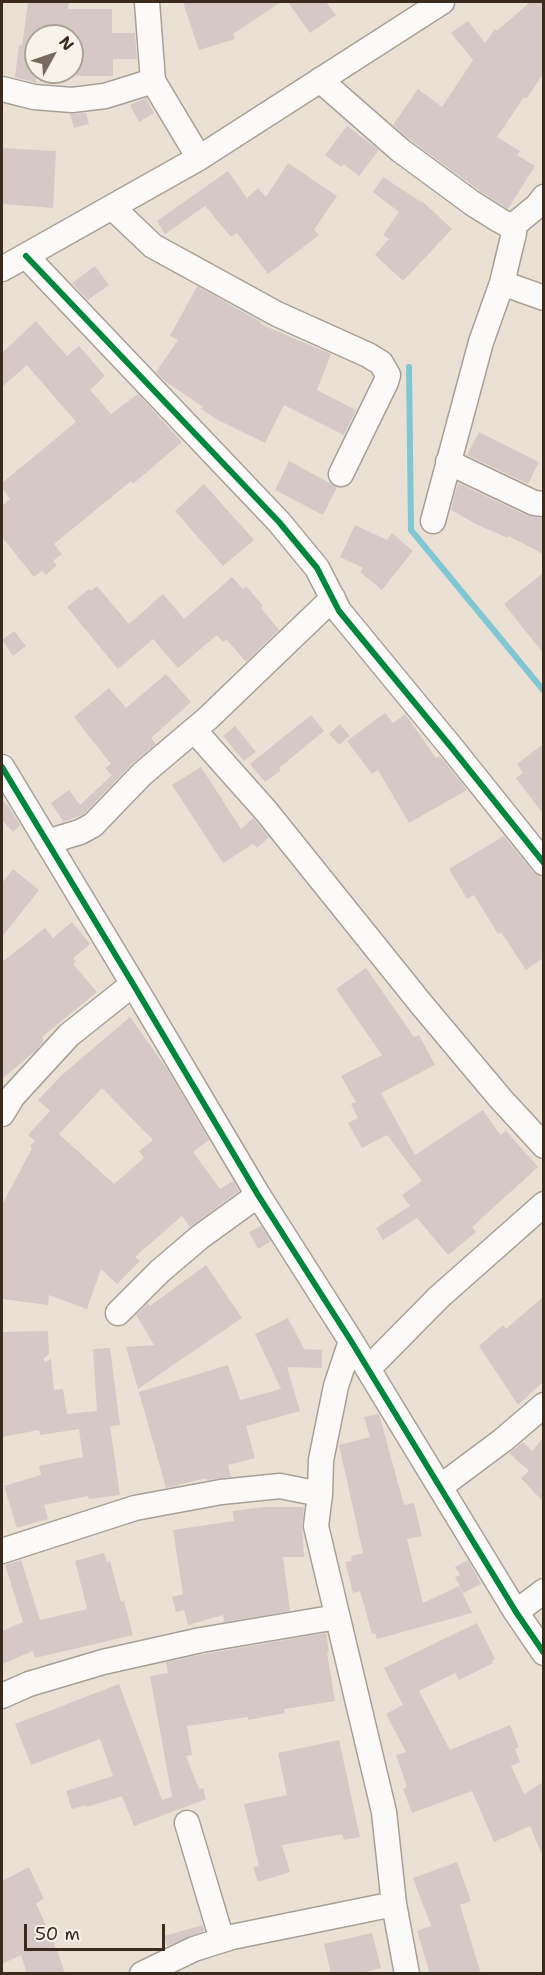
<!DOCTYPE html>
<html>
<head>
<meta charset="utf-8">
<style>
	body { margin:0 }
	#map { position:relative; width:545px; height:1975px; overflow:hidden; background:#eae1d4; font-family:"Shantell Sans",sans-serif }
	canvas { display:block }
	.frame { position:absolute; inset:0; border:3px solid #3b2a1e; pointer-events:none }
	.north { position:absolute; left:24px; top:24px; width:60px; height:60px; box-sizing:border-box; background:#f7f3e8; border:2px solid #aca397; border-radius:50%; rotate:50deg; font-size:16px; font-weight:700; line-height:24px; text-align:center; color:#3b2a1e }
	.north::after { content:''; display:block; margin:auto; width:21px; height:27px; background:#786a5e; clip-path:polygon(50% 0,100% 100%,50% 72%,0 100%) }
	.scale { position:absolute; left:24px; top:1924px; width:141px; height:27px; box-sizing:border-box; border:3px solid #3b2a1e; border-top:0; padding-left:8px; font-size:18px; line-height:21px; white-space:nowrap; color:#3b2a1e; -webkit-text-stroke:4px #f7f3e8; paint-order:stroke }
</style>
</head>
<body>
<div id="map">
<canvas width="545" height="1975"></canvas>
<div class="frame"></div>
<div class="north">N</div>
<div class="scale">50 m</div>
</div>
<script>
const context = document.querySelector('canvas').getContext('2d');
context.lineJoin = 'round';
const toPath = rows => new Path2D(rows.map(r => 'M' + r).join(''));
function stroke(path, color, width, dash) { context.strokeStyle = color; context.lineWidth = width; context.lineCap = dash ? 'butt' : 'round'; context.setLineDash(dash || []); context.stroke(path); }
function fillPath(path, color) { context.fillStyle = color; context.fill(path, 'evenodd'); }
const stream = toPath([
	[409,367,411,530,544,691]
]);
const building = toPath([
	[28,2,69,3,68,9,112,9,112,33,135,33,137,59,113,59,113,76,76,76,76,36,36,36,36,83,15,77,19,45,22,46],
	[183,2,281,2,233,34,235,39,199,50],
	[288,2,326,2,336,15,310,33],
	[530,2,543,2,543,74,527,98,524,97,497,137,520,151,517,155,535,166,508,209,480,191,409,139,393,125,418,89,442,107,473,60,451,33,468,21,485,43,495,29,497,31],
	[146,98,154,113,139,122,130,105],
	[86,113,89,124,74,128,70,114],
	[347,126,379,150,359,176,344,164,341,167,325,155],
	[2,148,56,151,53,208,2,204],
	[288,163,337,196,314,230,319,235,268,274,237,233,231,237,205,206,165,234,157,221,228,171,247,198,258,188,266,197],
	[383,177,421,202,422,201,452,229,403,281,375,255,389,239,383,235,399,212,373,192],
	[95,266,109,285,88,300,72,283],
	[197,286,261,322,260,324,331,354,317,390,356,410,344,435,284,405,265,443,216,419,201,409,203,407,165,381,156,372,178,340,170,336],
	[36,321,67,356,79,346,105,376,90,390,111,414,138,394,182,442,133,484,131,481,54,544,62,554,53,561,57,565,46,575,42,571,34,577,2,537,2,506,10,499,2,488,2,483,76,422,27,365,2,387,2,353],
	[479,432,539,462,528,484,467,455],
	[289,461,337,487,323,515,275,490],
	[458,483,528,516,543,518,543,554,509,536,508,538,478,525,451,510],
	[204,484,254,540,223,566,175,511],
	[355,525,387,540,392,533,413,551,382,590,360,572,363,568,340,557],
	[543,573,543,653,504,604],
	[232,577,243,589,246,586,263,606,261,608,279,630,246,662,226,639,223,642,217,635,178,668,153,639,118,669,67,607,89,589,91,591,97,586,129,624,163,594,184,619],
	[14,631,26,646,13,656,2,640],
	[166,674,191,702,151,738,156,744,132,764,84,814,61,823,63,821,51,803,69,790,80,805,112,775,105,768,111,764,74,717,109,688,126,708],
	[385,713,393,723,405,714,436,758,440,756,467,790,409,823,378,770,372,774,347,741],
	[311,715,324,731,279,768,281,770,265,782,250,764],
	[340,724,350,736,339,745,329,734],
	[235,726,256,752,244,761,223,736],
	[543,744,543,814,516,778,523,773,517,764],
	[201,767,241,829,253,818,269,837,257,848,253,844,223,863,172,785],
	[2,799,9,807,20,825,13,832,2,820],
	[504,836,533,872,540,877,543,882,543,958,526,970,501,932,498,934,474,895,467,899,449,869],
	[13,869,39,890,2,937,2,883],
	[72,922,90,944,73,958,76,962,73,964,97,992,42,1037,44,1041,35,1051,2,1079,2,962,45,928,53,938],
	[366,968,414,1037,419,1035,435,1065,381,1093,415,1155,483,1110,500,1135,506,1131,538,1167,472,1227,476,1232,448,1255,417,1218,383,1240,376,1228,410,1206,402,1195,422,1181,387,1135,362,1148,348,1123,358,1118,351,1104,356,1102,341,1076,382,1055,336,989],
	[130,1017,167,1069,209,1140,193,1152,220,1189,233,1181,239,1191,190,1227,182,1216,135,1257,140,1261,117,1284,101,1269,87,1309,49,1295,48,1305,2,1299,2,1205,32,1148,30,1146,35,1141,28,1135,50,1111,38,1100,62,1075],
	[102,1088,153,1140,139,1151,144,1158,114,1184,59,1134],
	[261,1226,271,1241,258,1249,249,1232],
	[206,1265,242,1318,138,1389,126,1347,154,1345,136,1315,148,1303,150,1306],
	[543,1297,543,1382,518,1405,479,1346,503,1325,506,1329],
	[288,1318,304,1349,322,1350,322,1368,287,1367,300,1411,246,1426,255,1458,228,1465,231,1477,207,1480,206,1478,166,1488,139,1392,228,1365,240,1400,281,1389,255,1334],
	[48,1331,49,1354,43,1359,45,1362,51,1359,54,1390,63,1389,67,1414,97,1411,93,1349,110,1348,120,1425,110,1426,120,1495,89,1499,88,1496,44,1505,48,1519,17,1528,4,1486,41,1475,39,1466,83,1457,79,1429,40,1435,39,1430,2,1437,2,1332],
	[379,1414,404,1505,414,1503,422,1536,407,1539,423,1603,459,1586,472,1613,377,1639,375,1633,372,1634,360,1591,353,1593,345,1562,352,1561,351,1556,363,1553,339,1445,370,1437,364,1417],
	[543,1438,543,1502,521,1478,529,1471,509,1453,523,1442,532,1451],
	[264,1507,304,1507,302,1525,304,1557,283,1557,290,1611,224,1622,223,1615,188,1625,184,1610,176,1612,172,1597,183,1594,173,1530,234,1521,233,1511],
	[104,1553,107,1562,110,1561,121,1602,124,1601,133,1635,35,1658,33,1651,2,1664,2,1631,23,1622,5,1565,21,1560,40,1620,87,1609,75,1561],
	[468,1560,481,1584,463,1593,455,1577,460,1575,455,1567],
	[477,1623,495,1659,492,1661,493,1663,459,1680,455,1673,419,1691,450,1750,510,1725,519,1747,515,1749,520,1762,511,1766,524,1794,543,1782,543,1857,530,1826,494,1842,472,1791,412,1813,403,1789,407,1787,396,1755,406,1752,386,1714,403,1705,384,1668],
	[326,1633,329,1651,327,1652,335,1701,284,1709,285,1713,248,1720,248,1717,187,1726,192,1755,186,1756,199,1789,203,1788,206,1799,134,1826,122,1796,87,1807,86,1805,72,1809,66,1791,113,1776,100,1739,31,1765,15,1724,119,1684,162,1800,172,1797,150,1676,168,1673,166,1662,204,1654],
	[339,1740,360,1837,344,1840,342,1834,282,1845,290,1872,258,1882,253,1867,259,1866,244,1804,287,1795,278,1753],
	[457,1862,471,1901,460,1905,481,1974,430,1974,417,1931,431,1926,413,1878],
	[29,1867,44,1899,36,1903,58,1953,65,1974,27,1974,21,1955,2,1964,2,1881],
	[203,1925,204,1931,167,1946,164,1936],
	[372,1933,381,1968,357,1974,331,1974,324,1944]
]);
const minor = toPath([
	[147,2,153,81,199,158],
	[320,80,400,150,472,203,499,220,508,225,514,225,537,206,544,197],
	[2,89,34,97,72,100,105,96,153,81],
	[112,207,153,246,277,314,368,355,381,363,388,375,386,382,341,474],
	[26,256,279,522,317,568,339,611,451,747,544,863],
	[2,269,199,158,442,2],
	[502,283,544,298],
	[448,462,534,503,544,504],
	[433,521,481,342,502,283,514,233,514,225],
	[194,730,266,811,422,1005,500,1098,544,1146],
	[2,767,133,984,258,1195,351,1341,516,1612,544,1653],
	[47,842,80,832,93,825,142,774,207,719,333,598],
	[2,1114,13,1096,69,1035,133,984],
	[118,1313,160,1271,200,1237,258,1195],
	[351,1341,336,1386,321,1460,320,1494,316,1526,384,1812,394,1904,407,1974],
	[368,1369,439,1297,544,1204],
	[440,1487,503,1440,544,1405],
	[2,1551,135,1508,221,1492,280,1486,320,1494],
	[516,1612,544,1591],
	[2,1696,29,1684,103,1662,201,1640,337,1617],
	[187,1823,222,1940],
	[142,1974,194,1949,232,1937,394,1904]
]);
const cycleway = toPath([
	[26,256,279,522,317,568,339,611,451,747,544,863],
	[2,767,133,984,258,1195,351,1341,516,1612,544,1653]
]);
stroke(stream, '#81c6d3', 6);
fillPath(building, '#d6c8c6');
stroke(minor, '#a7a097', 27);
stroke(minor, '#fcfaf9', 24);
stroke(cycleway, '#00873e', 6);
</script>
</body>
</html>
